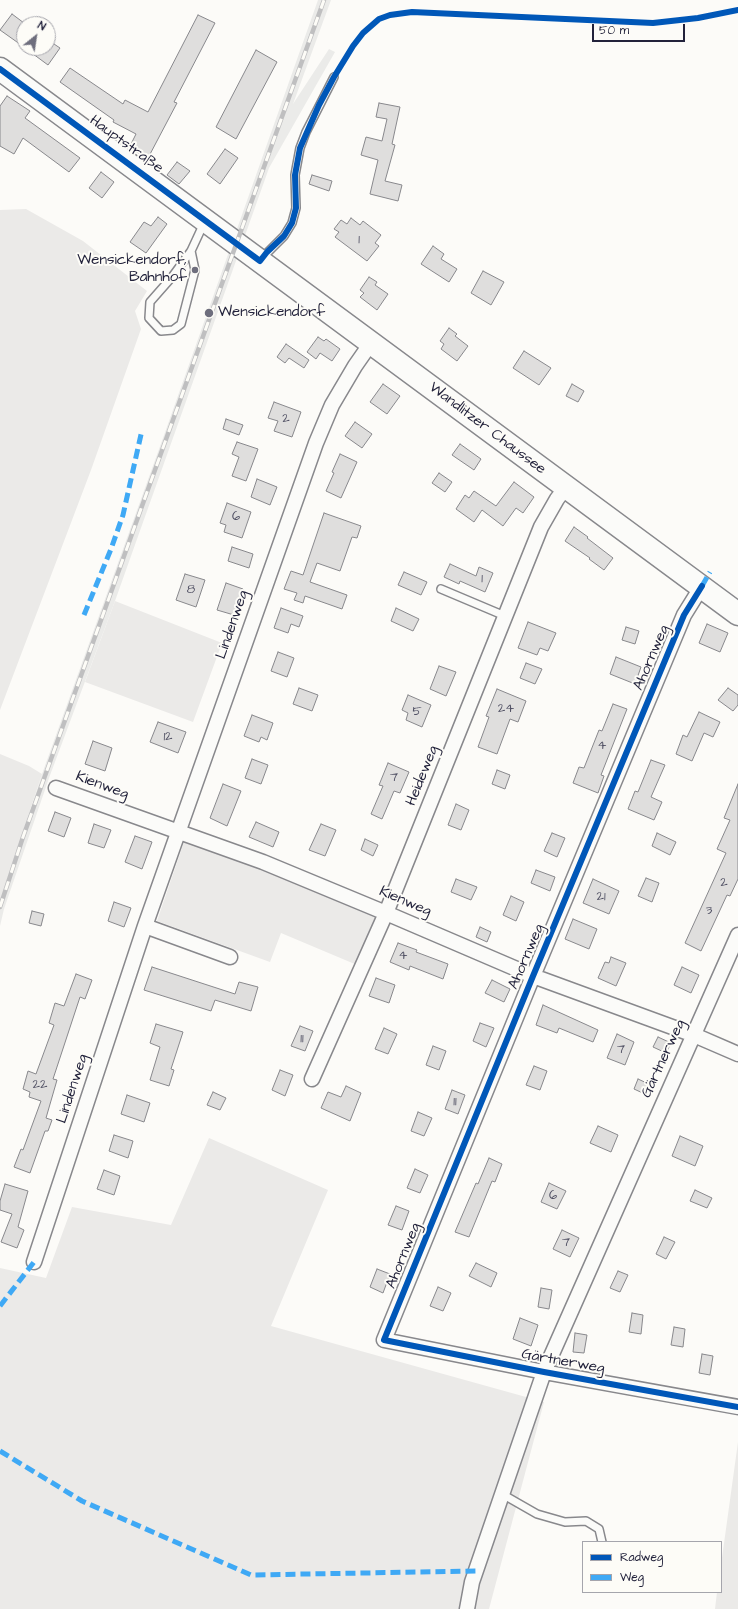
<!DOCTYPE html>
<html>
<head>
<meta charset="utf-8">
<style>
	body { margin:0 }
	#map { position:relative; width:738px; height:1609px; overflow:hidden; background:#fcfbf8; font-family:"Architects Daughter",sans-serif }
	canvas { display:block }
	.legend { position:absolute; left:582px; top:1541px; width:140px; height:52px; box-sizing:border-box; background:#fdfcf7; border:1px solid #a5a5ac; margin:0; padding:5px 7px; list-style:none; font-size:12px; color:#22223b }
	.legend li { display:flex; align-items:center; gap:8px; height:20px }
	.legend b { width:20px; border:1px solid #a5a5ac }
	.north { position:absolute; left:16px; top:16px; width:40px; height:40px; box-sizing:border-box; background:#fdfcf7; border:1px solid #a5a5ac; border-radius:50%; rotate:30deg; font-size:11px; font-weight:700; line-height:16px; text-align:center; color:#22223b }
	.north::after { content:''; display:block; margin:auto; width:14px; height:18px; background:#6e6e7d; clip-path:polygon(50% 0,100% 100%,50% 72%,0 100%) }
	.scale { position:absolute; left:592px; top:24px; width:93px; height:18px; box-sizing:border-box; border:2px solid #22223b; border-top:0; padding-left:5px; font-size:12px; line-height:14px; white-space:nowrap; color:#22223b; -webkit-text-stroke:3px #fdfcf7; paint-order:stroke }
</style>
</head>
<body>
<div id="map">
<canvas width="738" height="1609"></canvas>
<ul class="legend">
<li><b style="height:5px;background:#0057b8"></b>Radweg</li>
<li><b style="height:5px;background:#3fa9f5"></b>Weg</li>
</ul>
<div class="north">N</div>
<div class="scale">50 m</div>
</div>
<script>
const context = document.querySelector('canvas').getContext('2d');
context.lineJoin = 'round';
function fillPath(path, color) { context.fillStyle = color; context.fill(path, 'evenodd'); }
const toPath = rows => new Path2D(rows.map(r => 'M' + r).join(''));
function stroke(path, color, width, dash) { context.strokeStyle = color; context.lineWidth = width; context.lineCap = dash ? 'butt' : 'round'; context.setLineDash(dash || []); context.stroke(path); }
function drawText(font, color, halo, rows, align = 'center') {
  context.font = font + ' "Architects Daughter",sans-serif'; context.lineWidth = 4; context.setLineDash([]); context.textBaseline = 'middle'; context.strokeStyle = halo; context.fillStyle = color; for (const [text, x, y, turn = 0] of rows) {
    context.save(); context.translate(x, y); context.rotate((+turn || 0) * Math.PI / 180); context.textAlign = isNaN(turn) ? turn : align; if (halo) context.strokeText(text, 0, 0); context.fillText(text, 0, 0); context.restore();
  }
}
const built = toPath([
	[318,0,331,0,293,104,329,49,335,52,269,168,115,601,49,778,4,909,0,926,0,902,42,774,163,438]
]);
const green = toPath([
	[26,209,83,241,147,291,135,311,141,329,91,470,0,710,0,210],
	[115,601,222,643,193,722,85,682],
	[0,754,29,766,42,774,0,902],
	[185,839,376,914,357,965,281,933,270,962,157,921],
	[209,1138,328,1190,271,1326,544,1402,489,1609,0,1609,0,1268,46,1278,72,1207,171,1225],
	[738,1442,738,1609,715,1609,717,1592,721,1592,721,1565]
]);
const building = toPath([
	[12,14,24,23,24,47,0,30,12,14],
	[198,15,215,23,174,102,177,103,148,158,129,148,136,134,113,122,114,120,60,82,70,68,123,104,125,100,148,112,198,15],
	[48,40,60,48,48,65,25,48,48,48,48,40],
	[256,50,277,62,236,139,216,127,256,50],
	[7,96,30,111,25,118,80,158,69,172,23,138,14,154,0,146,0,106,7,96],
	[379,103,400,107,392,144,395,145,385,181,402,185,398,201,370,194,378,160,361,155,366,137,382,141,387,119,376,117,379,103],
	[225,149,238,158,220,184,207,174,225,149],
	[177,162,190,171,179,184,167,175,177,162],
	[101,172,114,182,102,198,89,188,101,172],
	[312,175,332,181,329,191,309,184,312,175],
	[158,217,167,224,146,253,130,242,144,222,151,226,158,217],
	[351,218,360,225,363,221,381,235,375,243,379,246,367,261,335,237,339,232,334,229,341,220,347,224,351,218],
	[433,246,444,254,441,259,457,269,449,282,421,264,433,246],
	[483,271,504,282,491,305,471,293,483,271],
	[369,277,377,282,375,285,388,294,377,310,360,297,364,293,360,290,369,277],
	[449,328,457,334,455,336,468,346,457,361,441,349,444,344,440,341,449,328],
	[318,337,324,341,326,339,340,349,332,361,320,353,316,359,307,352,318,337],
	[286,344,309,360,304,368,289,358,285,363,277,357,286,344],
	[524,351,551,368,539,385,513,368,524,351],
	[383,384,400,396,387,414,370,402,383,384],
	[572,384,584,391,578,402,566,396,572,384],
	[274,402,301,412,292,437,274,431,278,421,268,418,274,402],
	[226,419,243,425,239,435,223,429,226,419],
	[355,422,372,434,362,448,345,436,355,422],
	[237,442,258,449,246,481,232,476,239,457,232,454,237,442],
	[460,444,481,459,474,470,452,455,460,444],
	[340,454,357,462,341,498,326,491,334,473,332,472,340,454],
	[439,473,452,482,445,492,432,483,439,473],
	[257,479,277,487,270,505,251,497,257,479],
	[514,482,534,497,523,513,516,508,503,526,482,510,474,522,456,509,465,495,469,498,474,491,496,506,514,482],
	[227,503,251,512,242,538,224,532,226,525,220,523,227,503],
	[324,513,361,526,357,538,352,537,340,571,317,563,310,582,347,595,342,609,305,596,303,603,294,600,297,593,284,589,291,571,303,575,324,513],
	[574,527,588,537,587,538,613,558,604,570,589,559,590,558,565,541,574,527],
	[232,547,253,554,249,568,228,561,232,547],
	[450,564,476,576,479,567,493,573,485,592,460,581,459,584,444,577,450,564],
	[404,572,427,582,421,595,398,585,404,572],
	[185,574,205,580,196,607,176,600,185,574],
	[226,583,243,589,234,615,217,610,226,583],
	[281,608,303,616,299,627,291,624,288,633,274,628,281,608],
	[396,608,419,619,413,631,391,621,396,608],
	[528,622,556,633,548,651,540,648,537,655,518,648,528,622],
	[707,624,728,633,720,652,699,643,707,624],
	[626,627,639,631,635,644,622,640,626,627],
	[278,652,294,658,287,677,271,671,278,652],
	[616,657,641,667,635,684,610,674,616,657],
	[526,663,542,669,535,684,520,678,526,663],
	[439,666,456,672,446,696,430,689,439,666],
	[299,688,318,695,312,711,293,704,299,688],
	[728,688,738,695,738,705,733,711,718,700,728,688],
	[497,689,526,701,518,722,510,719,497,754,478,747,489,717,486,716,497,689],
	[408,695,431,705,422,727,406,720,408,713,402,710,408,695],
	[613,704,627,709,601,775,604,776,598,793,573,783,579,767,584,768,599,730,602,731,613,704],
	[699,712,720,722,713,737,704,733,692,761,676,754,683,735,687,737,699,712],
	[252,715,273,723,267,740,261,737,259,742,244,736,252,715],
	[158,722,186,732,178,753,150,742,158,722],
	[93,741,112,748,105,771,85,764,93,741],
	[252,759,268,765,261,784,245,778,252,759],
	[651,760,665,765,651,797,662,802,654,820,628,809,635,791,638,792,651,760],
	[388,763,409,772,400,793,394,791,382,819,371,814,383,786,379,785,388,763],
	[497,770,510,775,505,789,492,784,497,770],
	[223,784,241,791,227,826,210,818,223,784],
	[738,784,738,879,730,896,727,895,701,951,685,943,726,853,717,849,730,820,724,818,738,784],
	[456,804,469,810,461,830,448,825,456,804],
	[55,812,71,818,64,837,48,831,55,812],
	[256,822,279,832,273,847,249,837,256,822],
	[94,824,111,830,104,848,88,843,94,824],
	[321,824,336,830,325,856,309,850,321,824],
	[552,833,565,838,557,857,544,851,552,833],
	[657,833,676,842,670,855,652,846,657,833],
	[135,836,152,842,142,869,125,862,135,836],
	[365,839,378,845,373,856,361,850,365,839],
	[536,870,555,877,550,891,531,883,536,870],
	[646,878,659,883,652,902,638,896,646,878],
	[456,879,477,887,471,900,451,892,456,879],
	[593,879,619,891,609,914,583,903,593,879],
	[511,896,524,902,516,921,503,915,511,896],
	[114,902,131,908,124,927,108,921,114,902],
	[32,911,44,914,41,926,29,923,32,911],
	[573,919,597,929,589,949,565,939,573,919],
	[480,927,491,932,487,942,476,937,480,927],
	[398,943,417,950,416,952,448,964,443,979,410,966,409,970,390,962,398,943],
	[611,957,626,963,616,986,598,978,605,962,609,963,611,957],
	[152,967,235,994,239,982,258,987,251,1011,215,1000,211,1011,144,990,152,967],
	[682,967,699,975,691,993,674,985,682,967],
	[76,974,92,980,85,999,80,997,53,1079,57,1080,46,1118,52,1120,48,1131,45,1131,30,1173,14,1167,21,1149,23,1150,41,1101,29,1097,30,1092,23,1089,28,1071,36,1074,54,1025,49,1023,55,1003,64,1006,76,974],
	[376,978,395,985,389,1003,369,996,376,978],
	[492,980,510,989,504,1002,485,993,492,980],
	[543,1005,598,1030,593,1042,559,1028,557,1033,536,1025,543,1005],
	[480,1023,494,1028,486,1047,473,1041,480,1023],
	[156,1024,183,1032,171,1069,174,1070,169,1086,150,1080,160,1047,150,1043,156,1024],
	[300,1026,313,1031,305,1051,291,1046,300,1026],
	[384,1028,397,1034,388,1054,375,1049,384,1028],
	[617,1034,634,1042,625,1065,607,1058,617,1034],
	[658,1037,671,1043,666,1053,653,1047,658,1037],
	[433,1046,446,1051,439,1070,426,1065,433,1046],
	[534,1066,547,1071,540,1090,526,1085,534,1066],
	[280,1070,293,1075,285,1096,272,1090,280,1070],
	[638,1079,651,1085,647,1095,634,1089,638,1079],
	[346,1086,361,1093,350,1121,321,1108,328,1092,341,1097,346,1086],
	[452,1090,465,1095,458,1114,445,1109,452,1090],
	[213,1092,226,1098,220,1110,207,1105,213,1092],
	[127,1095,150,1103,144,1122,121,1114,127,1095],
	[418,1112,432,1118,424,1136,411,1131,418,1112],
	[598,1126,618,1135,611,1152,590,1143,598,1126],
	[114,1135,133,1141,128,1158,109,1151,114,1135],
	[680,1136,703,1146,695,1166,672,1156,680,1136],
	[489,1158,502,1164,495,1182,492,1181,469,1237,455,1232,476,1183,478,1184,489,1158],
	[415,1169,428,1175,420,1193,407,1188,415,1169],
	[104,1170,120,1176,114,1195,97,1189,104,1170],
	[549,1183,566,1191,557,1209,541,1202,549,1183],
	[5,1184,28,1191,18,1227,24,1230,17,1248,1,1242,12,1214,0,1210,0,1201,5,1184],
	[695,1190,712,1198,707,1208,690,1201,695,1190],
	[396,1206,409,1211,402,1230,388,1225,396,1206],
	[562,1230,579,1238,570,1257,553,1249,562,1230],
	[664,1237,675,1242,666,1259,656,1254,664,1237],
	[476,1263,497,1273,491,1287,469,1276,476,1263],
	[377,1269,390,1274,383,1293,370,1287,377,1269],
	[618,1271,628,1275,620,1292,610,1288,618,1271],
	[438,1287,451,1293,443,1311,430,1306,438,1287],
	[541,1288,552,1290,549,1309,538,1307,541,1288],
	[632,1313,643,1315,641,1334,629,1332,632,1313],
	[520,1318,538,1325,531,1346,513,1339,520,1318],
	[674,1327,685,1329,683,1347,671,1345,674,1327],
	[575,1333,587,1335,584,1353,573,1352,575,1333],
	[702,1354,713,1356,710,1375,699,1373,702,1354]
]);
const lane = toPath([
	[191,251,195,270,181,324,173,330,161,331,149,318,150,302,172,277,191,251,204,223],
	[261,259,284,236,292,223,296,208,295,175,300,148,306,132,334,77],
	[441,589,505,616],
	[502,1494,537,1514,565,1522,586,1521,599,1529,602,1542]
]);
const street = toPath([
	[702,586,684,615,533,976,384,1340,544,1372,738,1407],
	[56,788,263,862,386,913,533,976,694,1035,738,1054],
	[145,926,230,957],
	[312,1079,386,913,541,527,557,499,566,487],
	[34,1262,145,926,316,443,332,405,355,366,371,343],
	[467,1609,472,1582,544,1372,738,935]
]);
const primary = toPath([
	[0,69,738,614]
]);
const rail = toPath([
	[0,907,23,837,324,0]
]);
const quiet = toPath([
	[702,586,710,572],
	[84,615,111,549,123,515,142,430],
	[0,1306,34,1262],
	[0,1451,82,1501,251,1575,476,1571]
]);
const cycleway = toPath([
	[0,69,260,261,267,252,284,236,292,223,296,208,295,175,300,148,319,105,334,77,353,46,363,33,379,19,390,15,412,12,653,23,698,18,738,10],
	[702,586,684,615,533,976,384,1340,544,1372,738,1407]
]);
const markers = [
	[195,270,4,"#6e6e7d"],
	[209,313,5,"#6e6e7d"]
];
const numberNames = [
	["1",359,240],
	["2",286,419],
	["6",236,517],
	["1",482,579],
	["8",191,590],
	["24",506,709],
	["5",417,712],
	["12",168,737],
	["4",602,746],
	["7",394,778],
	["2",724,883],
	["21",601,897],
	["3",709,911],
	["4",403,956],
	["11",302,1039],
	["7",621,1050],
	["22",40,1085],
	["11",455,1102],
	["6",553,1196],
	["7",566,1243]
];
const streetNames = [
	["Hauptstraße",126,145,36],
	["Wandlitzer Chaussee",487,429,37],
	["Lindenweg",233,625,-71],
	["Ahornweg",652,658,-67],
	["Heideweg",423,776,-68],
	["Kienweg",102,786,20],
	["Kienweg",405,902,23],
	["Ahornweg",527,957,-67],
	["Gärtnerweg",664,1059,-65],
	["Lindenweg",73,1089,-72],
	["Ahornweg",404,1256,-68],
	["Gärtnerweg",563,1362,10]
];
const poiNames = [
	["Wensickendorf,",187,261],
	["Bahnhof",187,278],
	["Wensickendorf",218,313,"left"]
];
fillPath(built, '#ebebe9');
fillPath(green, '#ebeae8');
fillPath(building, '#dfdedd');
stroke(building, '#88888c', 1);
stroke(lane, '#88888c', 10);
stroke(street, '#88888c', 17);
stroke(primary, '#88888c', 25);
stroke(lane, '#fbfbf9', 7);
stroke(street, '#fbfbf9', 14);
stroke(primary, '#fbfbf9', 22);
stroke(rail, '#bfbfc0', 4.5);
stroke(rail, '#fdfcf7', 3, [9]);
stroke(quiet, '#3fa9f5', 5, [10, 5]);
stroke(cycleway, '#0057b8', 6);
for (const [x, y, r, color] of markers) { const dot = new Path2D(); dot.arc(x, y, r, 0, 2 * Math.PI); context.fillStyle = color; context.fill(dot); stroke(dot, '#fdfcf7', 1.5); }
drawText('13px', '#515164', null, numberNames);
drawText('15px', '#22223b', '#fdfcf7', streetNames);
drawText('15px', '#22223b', '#fdfcf7', poiNames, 'right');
</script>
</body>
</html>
